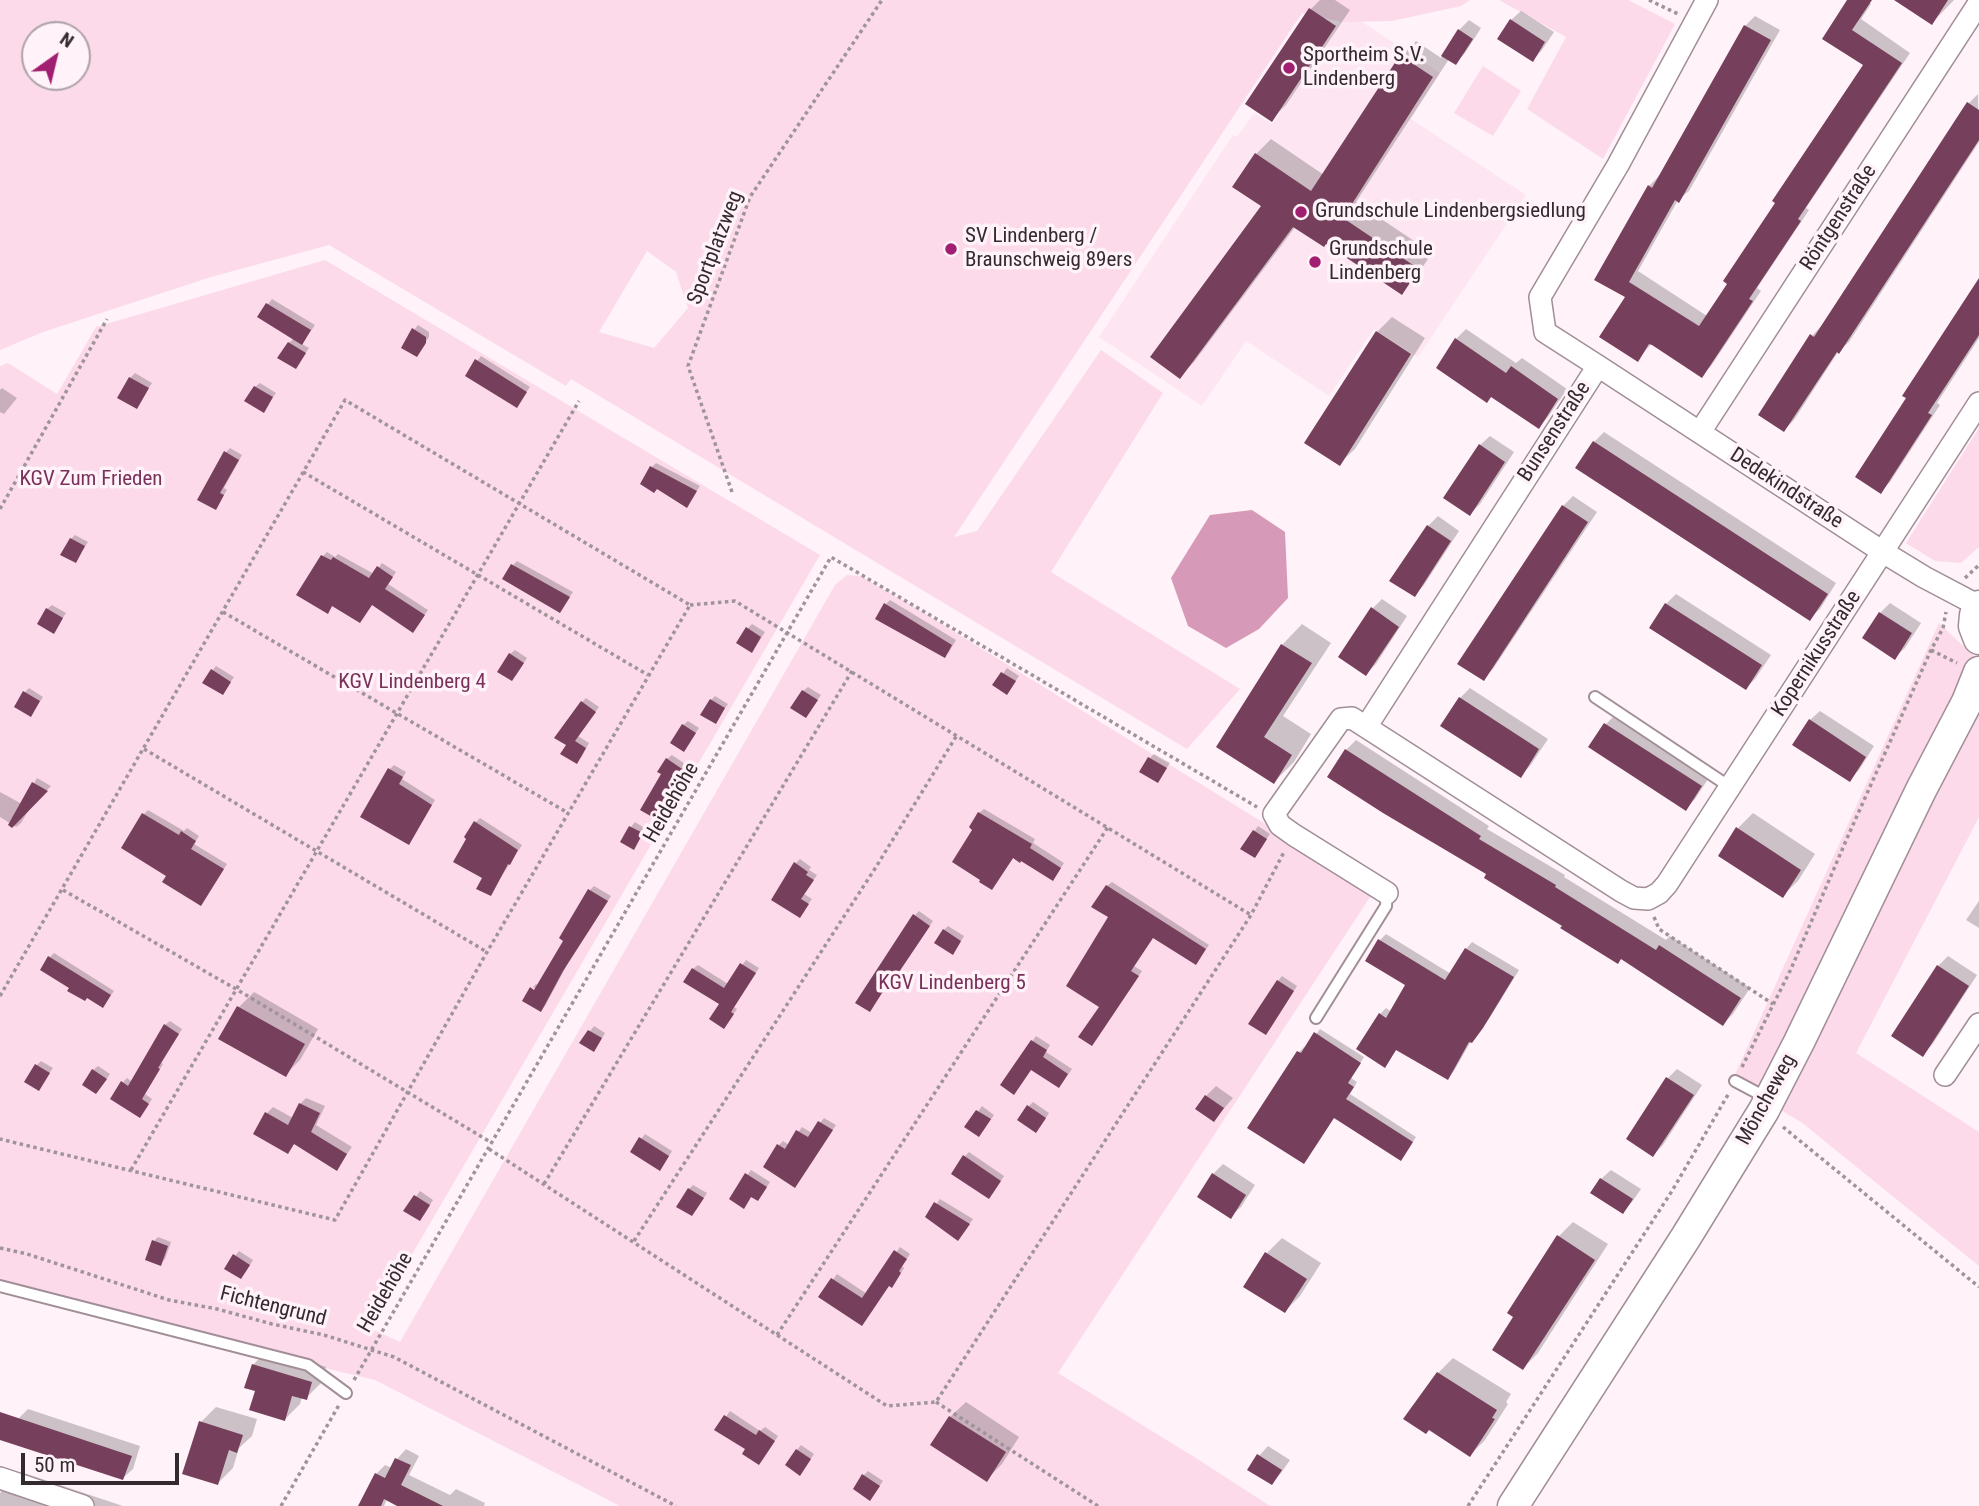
<!DOCTYPE html>
<html>
<head>
<meta charset="utf-8">
<style>
	body { margin:0 }
	#map { position:relative; width:1979px; height:1506px; overflow:hidden; background:#fff2f8; font-family:"Roboto Condensed",sans-serif }
	canvas { display:block }
	.north { position:absolute; left:21px; top:21px; width:70px; height:70px; box-sizing:border-box; background:#fff2f8; border:2px solid #ada2a7; border-radius:50%; rotate:34deg; font-size:19px; font-weight:700; line-height:28px; text-align:center; color:#322a2e }
	.north::after { content:''; display:block; margin:auto; width:24px; height:32px; background:#a11f70; clip-path:polygon(50% 0,100% 100%,50% 72%,0 100%) }
	.scale { position:absolute; left:21px; top:1453px; width:158px; height:32px; box-sizing:border-box; border:4px solid #322a2e; border-top:0; padding-left:9px; font-size:21px; line-height:24px; white-space:nowrap; color:#322a2e; -webkit-text-stroke:5px #fff2f8; paint-order:stroke }
</style>
</head>
<body>
<div id="map">
<canvas width="1979" height="1506"></canvas>
<div class="north">N</div>
<div class="scale">50 m</div>
</div>
<script>
const context = document.querySelector('canvas').getContext('2d');
context.lineJoin = 'round';
function fillPath(path, color) { context.fillStyle = color; context.fill(path, 'evenodd'); }
const toPath = rows => new Path2D(rows.map(r => 'M' + r).join(''));
function stroke(path, color, width, dash) { context.strokeStyle = color; context.lineWidth = width; context.lineCap = dash ? 'butt' : 'round'; context.setLineDash(dash || []); context.stroke(path); }
function drawText(font, color, halo, rows, align = 'center') {
  context.font = font + ' "Roboto Condensed",sans-serif'; context.lineWidth = 7; context.setLineDash([]); context.textBaseline = 'middle'; context.strokeStyle = halo; context.fillStyle = color; for (const [text, x, y, turn = 0] of rows) {
    context.save(); context.translate(x, y); context.rotate((+turn || 0) * Math.PI / 180); context.textAlign = isNaN(turn) ? turn : align; if (halo) context.strokeText(text, 0, 0); context.fillText(text, 0, 0); context.restore();
  }
}
const built = toPath([
	[1347,12,1440,73,1411,119,1526,195,1418,357,1374,329,1329,396,1246,341,1202,406,1099,337,1233,135,1237,137,1254,113,1272,124]
]);
const green = toPath([
	[0,0,1470,0,1461,6,1392,21,1342,22,1302,13,954,537,977,531,1101,350,1163,393,1051,572,1240,689,1187,749,571,379,566,386,329,245,211,277,43,332,0,350],
	[35,35,77,35,77,77,35,77],
	[647,251,676,272,688,308,654,348,599,332],
	[1499,0,1628,0,1675,24,1603,159,1527,109,1566,37],
	[1483,66,1521,91,1493,136,1454,113],
	[325,260,820,555,369,1328,400,1342,835,585,847,575,860,576,911,605,1374,891,1058,1373,1199,1460,1270,1506,620,1506,375,1380,0,1291,0,366,8,363,57,394,96,327],
	[1979,428,1979,547,1961,563,1935,561,1906,543],
	[1939,623,1979,661,1979,817,1856,1053,1979,1132,1979,1266,1801,1122,1732,1081]
]);
const water = toPath([
	[1252,510,1285,532,1288,598,1259,629,1226,648,1188,626,1171,578,1210,515]
]);
const shadow = toPath([
	[1320,0,1335,0,1350,10,1286,105,1271,120,1247,104,1311,9],
	[1851,0,1866,0,1871,4,1861,19,1910,53,1806,208,1809,210,1757,288,1761,291,1711,366,1701,376,1652,343,1638,359,1627,297,1596,279,1649,186,1659,176,1660,177,1745,26,1755,16,1780,30,1689,191,1678,200,1638,271,1707,316,1865,64,1825,38],
	[1897,0,1954,0,1932,23],
	[1521,11,1554,32,1542,50,1533,60,1511,20],
	[1469,20,1481,28,1465,53,1455,63,1449,59,1356,202,1432,253,1416,277,1401,292,1326,242,1296,226,1194,362,1179,377,1263,206,1256,154,1271,139,1324,175,1401,56,1416,41,1441,58,1459,30],
	[1978,94,1979,142,1849,342,1838,352,1794,420,1784,430,1812,336,1821,326,1968,104],
	[1979,281,1979,338,1937,403,1940,405,1890,482,1881,491],
	[272,299,315,325,302,344,309,348,296,367,289,343,294,338,259,316],
	[1392,317,1425,338,1355,449,1339,464,1377,332],
	[418,325,429,332,429,337,417,355,414,330],
	[1466,329,1516,363,1522,358,1567,389,1548,417,1539,427,1456,339],
	[481,356,530,387,517,405,467,375],
	[135,373,152,383,137,407,130,378],
	[260,383,276,393,263,411,255,387],
	[2,388,17,398,4,414,0,412,0,390],
	[1604,432,1836,583,1820,609,1810,618,1578,467,1594,442],
	[1490,436,1514,452,1480,504,1470,514,1480,445],
	[230,448,242,455,224,488,227,490,216,508,225,453],
	[656,463,700,486,687,506,652,467],
	[1573,496,1597,512,1493,669,1483,679,1460,664,1563,506],
	[1438,516,1459,531,1424,585,1415,595,1428,526],
	[75,535,88,542,76,561,71,539],
	[327,552,335,557,338,554,374,574,382,563,396,572,388,584,428,610,417,626,373,603,360,621,333,605,328,612,323,556],
	[517,561,573,592,560,611,513,565],
	[1676,594,1771,655,1755,679,1746,688,1651,627,1666,604],
	[1382,599,1407,616,1376,664,1366,674,1372,609],
	[890,600,956,640,949,652,945,656,886,604],
	[1890,603,1921,623,1905,648,1895,657,1865,637,1880,613],
	[52,605,66,613,54,632,47,609],
	[752,624,765,632,756,646,748,628],
	[1302,624,1331,643,1283,716,1311,734,1294,762,1274,782,1218,747,1282,645],
	[515,650,527,658,516,675,510,654],
	[216,666,234,677,223,693,212,671],
	[1007,668,1019,676,1007,693,995,685],
	[808,687,821,695,806,716,803,691],
	[29,688,43,697,31,715,24,693],
	[1470,688,1548,739,1530,766,1520,776,1460,698],
	[715,696,728,704,715,722,711,700],
	[586,698,599,707,578,736,589,743,581,758,563,754,582,702],
	[1820,711,1874,746,1859,770,1849,780,1810,720],
	[1616,714,1710,776,1695,799,1685,809,1591,747,1606,724],
	[688,721,699,728,684,750,683,725],
	[1356,740,1489,826,1487,829,1565,875,1564,877,1666,940,1670,936,1750,988,1733,1014,1723,1024,1622,958,1565,925,1489,873,1346,750],
	[1154,754,1170,763,1158,781,1150,758],
	[672,755,688,766,681,778,676,781,659,812,654,816,663,774,667,759],
	[394,765,406,772,402,779,435,800,409,843,390,769],
	[37,778,51,786,31,806,21,823,16,827,0,817,0,792,22,804],
	[984,809,1035,839,1033,843,1064,863,1057,874,1053,879,1014,857,992,888,979,813],
	[148,810,184,831,187,828,199,836,194,844,227,864,201,904,169,875,144,814],
	[1753,813,1815,854,1798,881,1782,896,1738,828],
	[480,818,522,845,490,894,485,877,476,822],
	[635,822,646,829,634,848,631,827],
	[1258,826,1270,834,1255,856,1243,848],
	[800,859,811,867,809,870,817,875,804,894,812,899,799,916,795,864],
	[1112,882,1209,945,1196,963,1153,937,1134,966,1142,971,1096,1040,1110,917,1107,886],
	[594,886,611,896,567,965,545,1006,541,1010,543,993,533,987,536,984,539,986,565,941,590,890],
	[1979,901,1979,928,1966,920],
	[919,911,933,921,891,982,889,981,914,916],
	[948,926,964,936,957,948,944,930],
	[1386,934,1451,974,1466,949,1472,942,1519,970,1489,1019,1471,1041,1454,1071,1448,1078,1397,1049,1385,1065,1380,1014,1386,1008,1392,1012,1408,985,1380,940],
	[54,953,114,991,103,1006,72,987,50,957],
	[1948,956,1977,975,1932,1045,1922,1054,1938,966],
	[746,960,759,968,734,1007,737,1009,728,1022,721,1004,693,969,698,965,728,984],
	[1282,976,1297,986,1270,1029,1278,981],
	[254,992,318,1029,300,1060,285,1075,221,1038,239,1007],
	[170,1021,182,1029,161,1063,163,1064,145,1094,152,1099,144,1111,122,1083,127,1078,132,1082,165,1025],
	[594,1026,605,1033,598,1045,582,1042],
	[1320,1029,1364,1057,1351,1078,1357,1082,1350,1094,1416,1137,1405,1154,1335,1116,1250,1127,1299,1052,1304,1047,1306,1048],
	[1036,1036,1050,1045,1046,1052,1072,1069,1063,1082,1059,1086,1032,1068,1002,1085],
	[41,1061,53,1068,38,1089,37,1065],
	[98,1066,110,1074,100,1088,93,1070],
	[1677,1069,1702,1085,1663,1145,1653,1155,1668,1078],
	[1216,1086,1233,1098,1214,1120,1206,1096],
	[306,1098,325,1106,316,1125,352,1147,337,1168,295,1143,287,1152,267,1113,273,1107,293,1118,300,1104],
	[1033,1102,1049,1113,1040,1127,1029,1106],
	[982,1106,994,1115,983,1131,967,1127],
	[824,1118,836,1125,799,1181,779,1145,783,1141,789,1145,802,1127,812,1133],
	[645,1134,672,1151,664,1164,632,1151],
	[969,1152,1004,1176,993,1193,965,1156],
	[1223,1164,1255,1185,1241,1207,1231,1216,1213,1174],
	[751,1170,770,1182,762,1195,752,1196,744,1207,731,1199],
	[1611,1170,1641,1189,1632,1202,1623,1212,1601,1179],
	[693,1185,707,1193,696,1210,689,1189],
	[420,1191,433,1200,424,1215,406,1211],
	[940,1199,973,1219,962,1234,928,1216],
	[1573,1222,1608,1244,1538,1353,1523,1368,1558,1237],
	[158,1237,171,1242,165,1259,160,1264,154,1241],
	[1282,1238,1321,1263,1300,1296,1285,1311,1267,1253],
	[900,1247,910,1254,902,1266,904,1268,896,1281,890,1284,862,1324,821,1296,837,1274,867,1294],
	[239,1251,253,1260,245,1273,235,1256],
	[268,1349,326,1367,321,1383,306,1398,302,1397,300,1404,285,1419,257,1390,253,1365],
	[1453,1358,1511,1394,1506,1402,1508,1404,1485,1440,1470,1455,1438,1373],
	[966,1402,1019,1437,1002,1464,987,1479,950,1417],
	[216,1407,257,1419,252,1436,239,1448,233,1468,218,1483,201,1422],
	[28,1409,140,1446,133,1469,123,1478,18,1419],
	[730,1411,760,1431,765,1427,778,1436,763,1459,717,1429],
	[801,1445,814,1454,804,1469,797,1450],
	[1268,1446,1290,1460,1281,1473,1272,1483,1259,1456],
	[406,1449,419,1456,409,1475,450,1495,456,1489,485,1503,484,1506,401,1506,387,1499,384,1506,360,1506,376,1474,385,1465,392,1468,397,1459],
	[868,1471,883,1481,874,1494,863,1476],
	[21,1472,123,1506,0,1506,0,1493]
]);
const building = toPath([
	[1847,0,1872,0,1852,30,1902,63,1798,219,1801,221,1749,299,1753,301,1702,378,1652,345,1649,344,1638,362,1599,337,1625,297,1594,280,1648,185,1652,188,1744,25,1771,40,1679,203,1675,200,1629,282,1699,326,1727,284,1723,281,1775,203,1772,201,1863,65,1822,39],
	[1894,0,1948,0,1932,25],
	[1309,8,1336,26,1272,122,1245,104],
	[1510,19,1545,42,1533,62,1497,39],
	[1458,29,1473,39,1456,65,1441,56],
	[1400,55,1433,77,1343,218,1419,269,1402,295,1326,244,1324,247,1293,227,1180,379,1150,357,1261,206,1232,187,1255,153,1311,191],
	[1967,102,1979,110,1979,140,1839,354,1837,352,1784,432,1758,415,1810,334,1814,337],
	[1979,278,1979,335,1928,413,1932,415,1881,494,1855,477,1906,398,1902,396],
	[266,303,311,330,302,345,257,317],
	[412,328,426,337,426,343,417,357,401,348],
	[1376,331,1411,354,1340,466,1304,443],
	[1455,338,1506,373,1511,366,1558,399,1539,429,1491,397,1487,403,1436,368],
	[288,342,306,353,296,369,277,358],
	[475,359,527,392,517,408,465,376],
	[129,377,149,388,137,409,117,398],
	[254,386,273,397,264,413,244,401],
	[1593,441,1828,594,1810,621,1575,468],
	[1479,444,1505,462,1470,516,1443,498],
	[224,451,239,460,220,493,224,495,216,510,197,500],
	[650,466,697,491,687,508,657,489,654,493,640,484],
	[1562,505,1588,522,1484,681,1457,664],
	[1427,525,1451,541,1415,597,1389,581],
	[70,538,85,546,76,563,60,555],
	[321,555,331,560,333,557,369,578,377,566,393,577,385,589,425,615,413,633,372,605,360,623,332,606,328,614,296,595],
	[511,564,570,597,560,613,502,579],
	[884,603,952,645,945,658,875,619],
	[1665,603,1762,665,1746,690,1649,628],
	[1371,607,1399,627,1366,676,1338,657],
	[46,608,63,618,54,634,37,624],
	[1879,612,1912,633,1895,660,1862,638],
	[746,627,761,637,752,653,736,643],
	[1281,644,1312,663,1264,737,1292,755,1274,784,1216,747],
	[509,653,524,663,512,681,497,672],
	[211,669,231,682,223,695,202,683],
	[1001,672,1016,681,1007,695,992,685],
	[802,690,818,700,806,718,790,708],
	[23,691,40,701,31,717,14,707],
	[1459,697,1539,749,1521,778,1440,726],
	[710,699,725,708,716,724,700,715],
	[581,701,596,712,575,741,586,748,577,764,560,754,566,745,554,738],
	[1809,719,1866,757,1850,782,1792,745],
	[1604,723,1702,786,1686,811,1588,747],
	[682,724,696,733,684,752,670,743],
	[1345,749,1481,836,1479,839,1556,885,1555,887,1656,950,1659,945,1741,998,1723,1026,1621,959,1618,964,1560,928,1562,926,1484,878,1486,874,1383,813,1327,777],
	[1148,757,1167,768,1158,783,1139,772],
	[666,758,685,771,677,784,675,783,654,818,640,810,661,774,657,772],
	[388,768,403,777,399,784,432,805,409,845,360,817],
	[32,782,48,791,12,828,8,825],
	[978,812,1032,844,1030,848,1061,868,1053,881,1021,861,1020,863,1013,858,992,890,979,882,980,880,952,862,972,830,969,827],
	[142,813,179,835,181,831,196,841,191,849,224,869,201,906,162,882,166,876,121,848],
	[474,821,518,850,510,865,508,864,491,896,476,889,482,878,453,862,466,839,464,837],
	[629,826,643,833,634,850,620,842],
	[1736,827,1801,870,1783,898,1718,856],
	[1253,830,1267,839,1255,858,1240,849],
	[794,862,808,872,806,875,814,880,801,899,809,904,800,918,771,900],
	[1106,885,1206,949,1196,965,1153,938,1131,971,1139,976,1092,1046,1078,1037,1099,1007,1066,986,1108,917,1091,907],
	[588,889,608,901,563,971,541,1012,522,1001,530,987,534,990,563,941,559,938],
	[913,914,930,926,891,984,889,982,870,1012,855,1003],
	[943,929,961,941,953,955,934,943],
	[1378,939,1445,980,1465,948,1514,977,1483,1028,1472,1043,1469,1042,1448,1080,1396,1050,1385,1068,1356,1049,1379,1013,1386,1018,1405,985,1365,961],
	[48,956,111,995,103,1008,87,998,85,1001,67,991,69,988,40,970],
	[740,963,756,973,731,1012,734,1014,724,1029,709,1019,719,1004,683,982,692,968,724,988],
	[1937,965,1969,986,1923,1057,1891,1036],
	[1277,980,1294,991,1266,1035,1248,1024],
	[237,1006,305,1044,286,1077,218,1039],
	[164,1024,179,1034,158,1068,160,1069,142,1099,149,1104,140,1118,110,1099,121,1081,128,1086],
	[588,1030,602,1038,594,1052,579,1043],
	[1314,1032,1361,1063,1348,1083,1354,1087,1346,1099,1413,1142,1401,1161,1334,1118,1304,1164,1247,1128,1297,1051,1301,1053],
	[1031,1040,1047,1050,1043,1057,1068,1074,1059,1088,1031,1070,1014,1095,1000,1085],
	[35,1064,50,1073,39,1091,24,1082],
	[92,1069,107,1079,96,1094,82,1085],
	[1666,1077,1694,1095,1653,1157,1626,1139],
	[1205,1095,1224,1108,1214,1122,1195,1109],
	[299,1103,320,1113,311,1132,347,1154,337,1171,294,1144,288,1154,253,1134,265,1112,288,1125],
	[1027,1105,1046,1118,1036,1133,1017,1120],
	[976,1110,991,1119,979,1137,964,1127],
	[818,1121,833,1130,795,1188,763,1167,777,1144,785,1149,796,1130,808,1137],
	[639,1137,669,1156,660,1171,630,1152],
	[963,1155,1001,1181,989,1199,951,1174],
	[745,1173,767,1187,758,1201,751,1197,744,1209,729,1199],
	[1212,1173,1246,1195,1231,1219,1197,1197],
	[1600,1178,1633,1199,1623,1214,1590,1193],
	[688,1188,704,1198,692,1216,676,1207],
	[414,1195,430,1205,420,1221,403,1211],
	[934,1202,970,1224,958,1241,925,1217],
	[1557,1235,1595,1260,1523,1370,1492,1350,1513,1317,1507,1313],
	[152,1240,168,1246,161,1266,145,1260],
	[894,1250,907,1259,899,1271,901,1273,892,1288,889,1286,862,1326,818,1297,831,1278,862,1298],
	[1265,1252,1307,1279,1285,1313,1243,1287],
	[233,1254,250,1265,241,1279,224,1269],
	[252,1364,312,1382,307,1400,292,1396,285,1421,249,1410,255,1391,244,1388],
	[1437,1372,1497,1410,1492,1418,1495,1419,1470,1457,1429,1430,1426,1434,1403,1419],
	[0,1412,132,1456,123,1480,0,1440],
	[724,1415,756,1435,759,1430,775,1441,759,1465,742,1454,745,1449,714,1430],
	[949,1416,1006,1452,987,1482,930,1445],
	[199,1421,243,1435,237,1453,229,1450,218,1485,182,1474],
	[796,1449,811,1459,800,1476,785,1465],
	[1257,1454,1282,1470,1272,1485,1247,1470],
	[395,1458,411,1465,401,1485,443,1506,397,1506,384,1499,381,1506,358,1506,375,1473,385,1478],
	[862,1474,880,1486,870,1501,853,1489]
]);
const path = toPath([
	[1649,0,1678,14],
	[303,472,648,675],
	[732,492,688,366,750,197,882,0],
	[0,509,107,319],
	[1965,578,1979,565],
	[690,605,735,601,1251,915],
	[223,612,568,813],
	[1931,650,1957,663],
	[144,749,487,952],
	[63,890,236,989,492,1143],
	[1654,917,1659,929,1773,1004],
	[0,996,345,400,690,605,487,952,335,1220,0,1139],
	[1742,1067,1791,969,1848,836,1931,650,1943,628,1946,612],
	[1783,1127,1979,1287],
	[489,1149,887,1406,936,1402,1251,915,1284,852],
	[131,1170,579,401],
	[544,1184,852,671],
	[634,1241,876,867,957,735],
	[0,1248,27,1254,169,1300,217,1309,272,1324,324,1335,394,1357,676,1506],
	[777,1335,1108,827],
	[354,1380,831,557,1257,807],
	[936,1402,1098,1506],
	[281,1506,339,1405],
	[1468,1506,1672,1191,1729,1093]
]);
const service = toPath([
	[1595,697,1730,787],
	[1316,1018,1386,906,1387,893],
	[1735,1081,1767,1098],
	[0,1286,308,1365,346,1393]
]);
const minor = toPath([
	[1707,0,1618,165,1540,297,1545,332,1598,366,1366,727,1621,891,1634,898,1648,899,1659,893,1667,884,1979,403],
	[1598,366,1883,552,1924,577,1979,606],
	[1700,432,1979,3],
	[1366,727,1352,718,1341,719,1274,814,1280,825,1294,835,1387,893],
	[1945,1075,1979,1024],
	[0,1478,83,1506]
]);
const secondary = toPath([
	[1979,606,1975,615,1974,626,1979,639],
	[1513,1506,1686,1237,1764,1110,1799,1042,1921,790,1967,702,1979,672]
]);
const markers = [
	[1289,68,7,"#a11f70"],
	[1301,212,7,"#a11f70"],
	[951,249,7,"#a11f70"],
	[1315,262,7,"#a11f70"]
];
const poiNames = [
	["Sportheim S.V.",1303,56],
	["Lindenberg",1303,80],
	["Grundschule Lindenbergsiedlung",1315,212],
	["SV Lindenberg /",965,237],
	["Braunschweig 89ers",965,261],
	["Grundschule",1329,250],
	["Lindenberg",1329,274]
];
const streetNames = [
	["Röntgenstraße",1839,218,-57],
	["Sportplatzweg",716,248,-69],
	["Bunsenstraße",1555,432,-57],
	["Dedekindstraße",1786,489,33],
	["Kopernikusstraße",1817,654,-57],
	["Heidehöhe",672,803,-60],
	["Möncheweg",1767,1100,-61],
	["Heidehöhe",386,1293,-60],
	["Fichtengrund",273,1307,14]
];
const parkNames = [
	["KGV Zum Frieden",91,480],
	["KGV Lindenberg 4",412,683],
	["KGV Lindenberg 5",952,984]
];
fillPath(built, '#fde6f1');
fillPath(green, '#fcdaea');
fillPath(water, '#d799b8');
fillPath(shadow, '#0003');
fillPath(building, '#76405c');
stroke(service, '#a18e97', 14);
stroke(minor, '#a18e97', 24);
stroke(secondary, '#a18e97', 33);
stroke(path, '#9f9499', 3.5, [3.5, 3.5]);
stroke(service, '#fff', 10);
stroke(minor, '#fff', 21);
stroke(secondary, '#fff', 30);
for (const [x, y, r, color] of markers) { const dot = new Path2D(); dot.arc(x, y, r, 0, 2 * Math.PI); context.fillStyle = color; context.fill(dot); stroke(dot, '#fff2f8', 2.5); }
drawText('21px', '#322a2e', '#fff2f8', poiNames, 'left');
drawText('21px', '#322a2e', '#fff2f8', streetNames);
drawText('21px', '#793059', '#fff2f8', parkNames);
</script>
</body>
</html>
